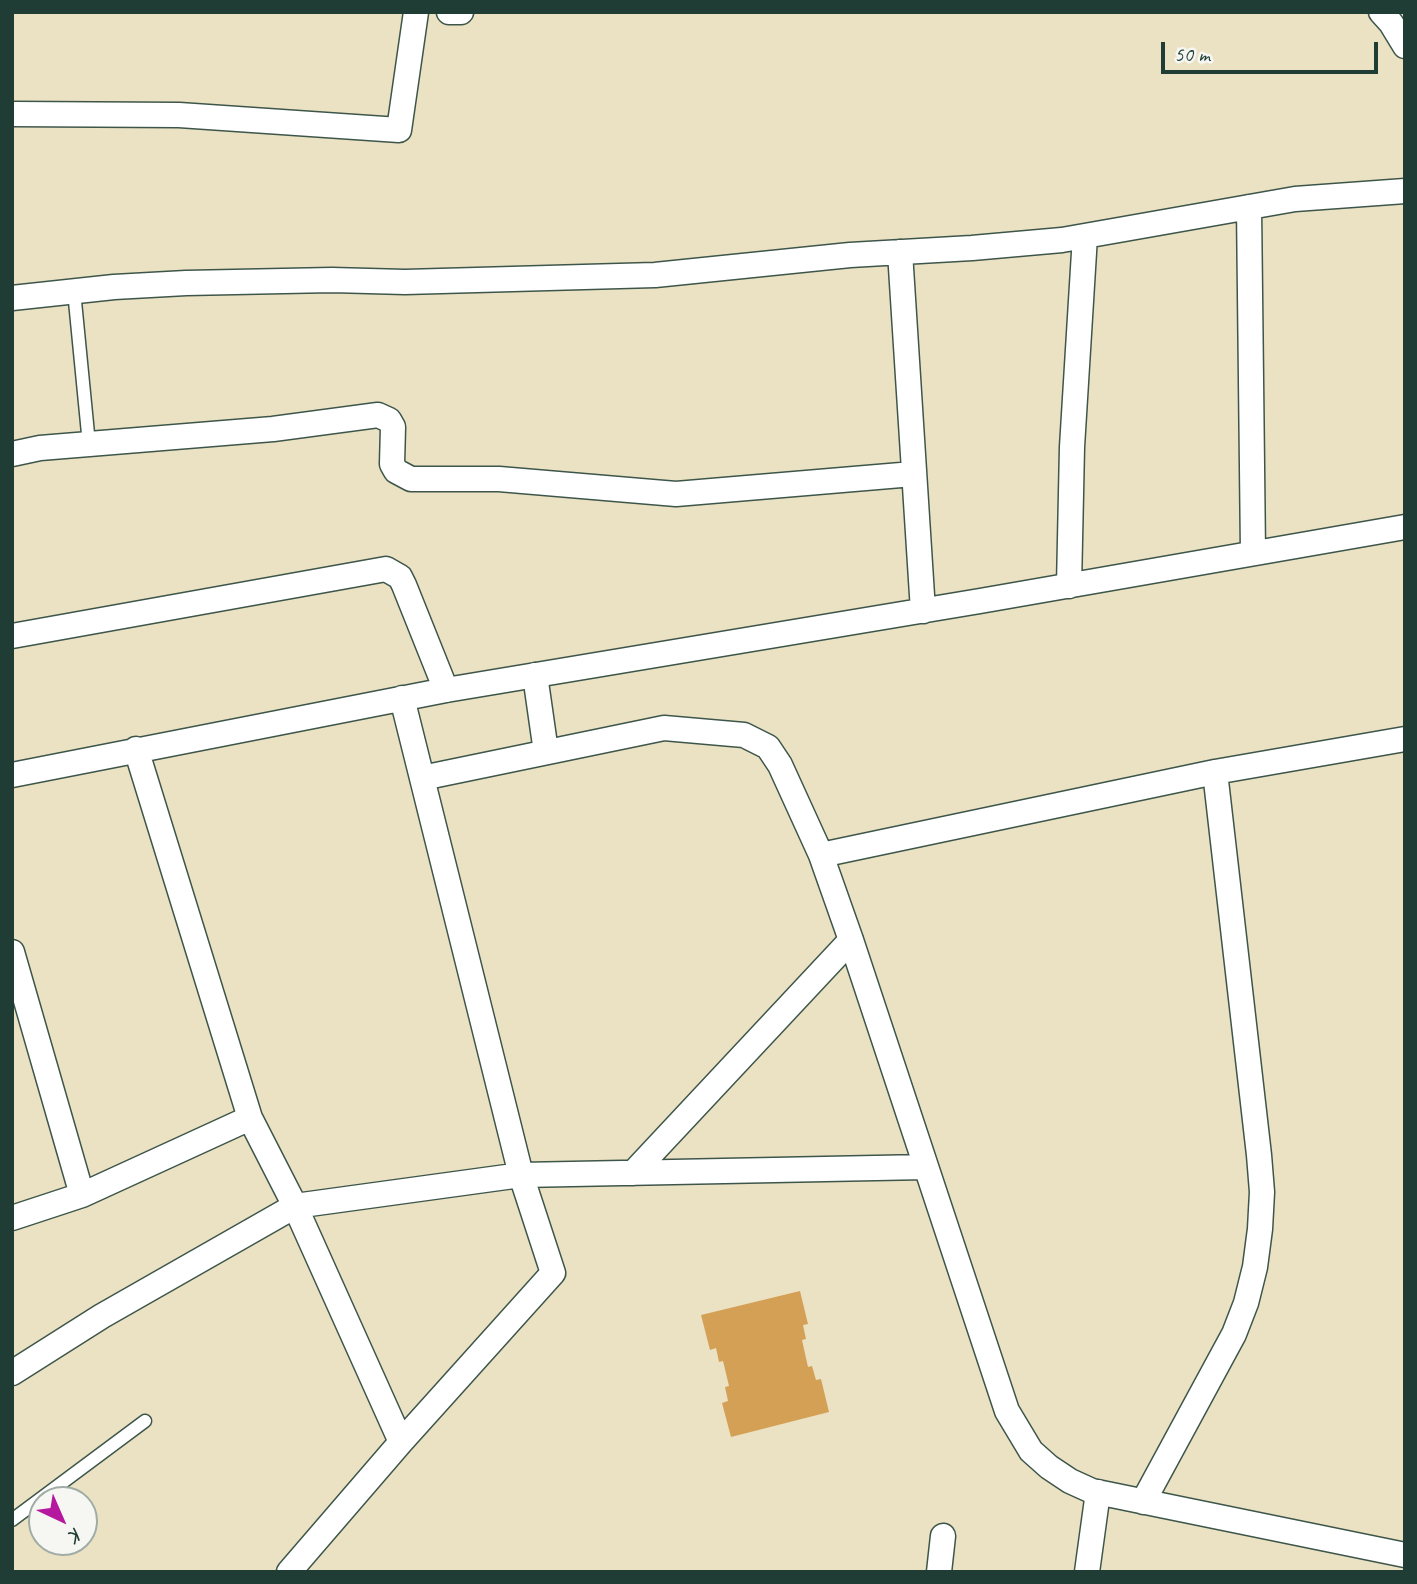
<!DOCTYPE html>
<html>
<head>
<meta charset="utf-8">
<style>
	body { margin:0 }
	#map { position:relative; width:1417px; height:1584px; overflow:hidden; background:#ebe2c4; font-family:Caveat,sans-serif }
	canvas { display:block }
	.frame { position:absolute; inset:0; border:14px solid #1f3d34; pointer-events:none }
	.north { position:absolute; left:28px; top:1486px; width:70px; height:70px; box-sizing:border-box; background:#f6f6f2; border:2px solid #a0aca6; border-radius:50%; rotate:136deg; font-size:19px; font-weight:700; line-height:28px; text-align:center; color:#1f3d34 }
	.north::after { content:''; display:block; margin:auto; width:24px; height:32px; background:#b5179e; clip-path:polygon(50% 0,100% 100%,50% 72%,0 100%) }
	.scale { position:absolute; left:1161px; top:42px; width:217px; height:32px; box-sizing:border-box; border:4px solid #1f3d34; border-top:0; padding-left:9px; font-size:21px; line-height:24px; white-space:nowrap; color:#1f3d34; -webkit-text-stroke:5px #f6f6f2; paint-order:stroke }
</style>
</head>
<body>
<div id="map">
<canvas width="1417" height="1584"></canvas>
<div class="frame"></div>
<div class="north">K</div>
<div class="scale">50 m</div>
</div>
<script>
const context = document.querySelector('canvas').getContext('2d');
context.lineJoin = 'round';
function fillPath(path, color) { context.fillStyle = color; context.fill(path, 'evenodd'); }
const toPath = rows => new Path2D(rows.map(r => 'M' + r).join(''));
function stroke(path, color, width, dash) { context.strokeStyle = color; context.lineWidth = width; context.lineCap = dash ? 'butt' : 'round'; context.setLineDash(dash || []); context.stroke(path); }
const building = toPath([
	[800,1291,808,1324,803,1325,806,1339,802,1340,808,1367,812,1366,816,1380,821,1379,829,1412,731,1437,722,1403,728,1401,725,1387,729,1386,723,1361,719,1362,716,1348,710,1350,701,1315]
]);
const service = toPath([
	[74,291,89,444],
	[12,1520,145,1421]
]);
const minor = toPath([
	[449,12,461,12],
	[1381,12,1391,23,1405,46],
	[12,114,179,115,399,130,416,12],
	[1249,207,1253,553],
	[900,252,923,611],
	[12,298,114,287,186,283,332,280,405,282,655,275,850,255,972,248,1062,240,1295,199,1405,191],
	[12,454,40,448,273,429,378,415,389,420,393,427,392,464,396,471,411,479,499,479,676,494,913,474],
	[1069,586,1072,447,1085,236],
	[12,636,386,569,400,577,404,585,446,690],
	[535,675,546,752],
	[136,749,250,1118,295,1206,401,1442],
	[12,775,446,690,980,601,1405,527],
	[422,778,664,728,744,735,768,747,780,765,821,855,851,940,1007,1411,1031,1451,1049,1467,1070,1481,1092,1491,1405,1555],
	[821,855,1215,772,1405,739],
	[12,952,82,1195],
	[633,1173,851,940],
	[12,1218,82,1195,250,1118],
	[12,1373,102,1316,295,1206,521,1175,926,1167],
	[1143,1502,1234,1334,1246,1303,1255,1267,1260,1229,1262,1192,1259,1155,1215,772],
	[289,1572,401,1442,553,1273,521,1175,402,698],
	[939,1572,943,1536],
	[1087,1572,1098,1492]
]);
fillPath(building, '#d4a056');
stroke(service, '#3e564a', 15);
stroke(minor, '#3e564a', 27);
stroke(service, '#fff', 12);
stroke(minor, '#fff', 24);
</script>
</body>
</html>
